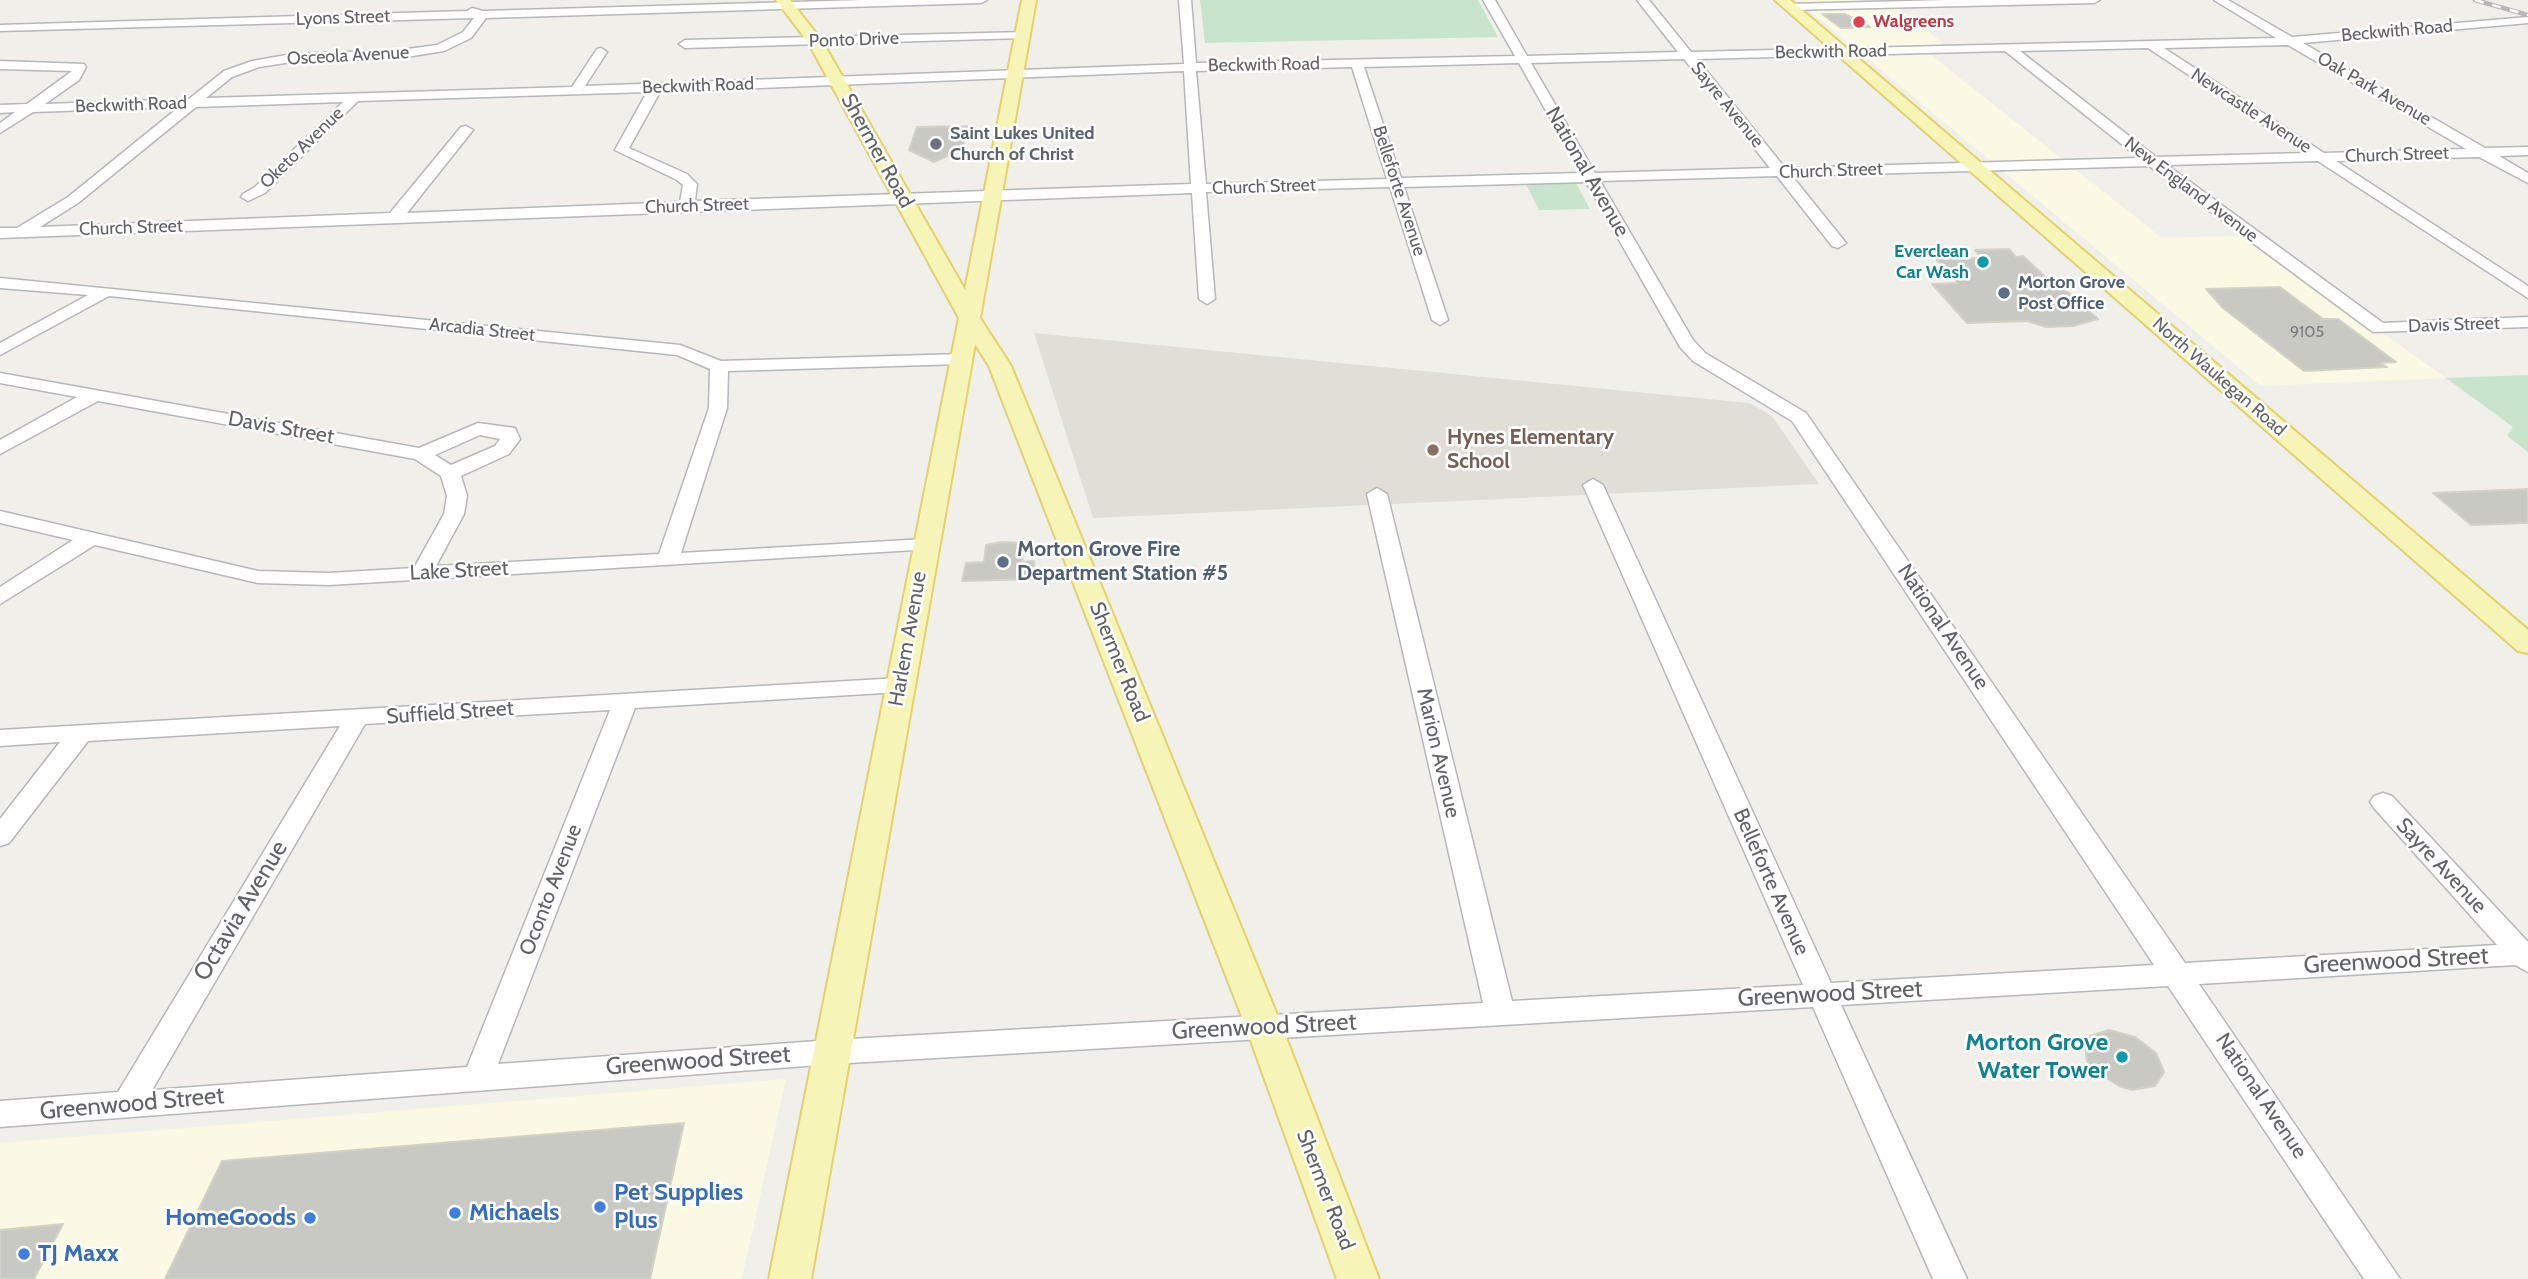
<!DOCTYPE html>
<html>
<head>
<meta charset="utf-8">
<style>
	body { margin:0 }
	canvas { display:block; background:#f0efe9 }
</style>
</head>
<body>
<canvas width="2528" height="1279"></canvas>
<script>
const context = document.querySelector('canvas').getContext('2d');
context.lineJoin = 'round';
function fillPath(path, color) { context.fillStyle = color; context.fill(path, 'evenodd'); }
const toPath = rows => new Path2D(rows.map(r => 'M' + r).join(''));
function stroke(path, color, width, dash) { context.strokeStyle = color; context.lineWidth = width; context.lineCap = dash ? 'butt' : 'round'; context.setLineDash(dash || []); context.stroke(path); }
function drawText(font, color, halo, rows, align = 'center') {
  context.font = font + ' Cabin,sans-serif'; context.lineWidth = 5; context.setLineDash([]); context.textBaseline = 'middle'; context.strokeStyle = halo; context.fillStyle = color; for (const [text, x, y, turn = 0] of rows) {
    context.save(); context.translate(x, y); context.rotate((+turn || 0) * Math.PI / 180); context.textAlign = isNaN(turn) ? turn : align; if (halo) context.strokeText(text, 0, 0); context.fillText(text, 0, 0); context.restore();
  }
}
const commercial = toPath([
	[1797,0,1859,0,1867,6,1895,5,1951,50,1926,51,2162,238,2236,236,2259,245,2446,378,2261,386],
	[786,1079,742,1279,0,1279,0,1143]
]);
const education = toPath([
	[1034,333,1749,403,1772,416,1819,484,1093,518]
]);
const green = toPath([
	[1200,0,1478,0,1498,37,1205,43],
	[1576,183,1590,209,1539,210,1526,184],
	[2528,375,2528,452,2507,436,2513,427,2446,378]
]);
const building = toPath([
	[1822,14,1845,14,1870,27,1841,28,1822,14],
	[968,126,962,150,934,162,909,150,917,127,968,126],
	[2009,249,2016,257,2023,256,2054,285,2060,285,2098,319,2073,326,2046,327,2027,321,1967,323,1932,284,1958,283,1936,259,1982,258,1975,250,2009,249],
	[2280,287,2323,319,2338,319,2396,362,2380,363,2387,367,2304,371,2223,308,2206,289,2280,287],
	[2528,489,2528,523,2471,525,2433,493,2528,489],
	[1002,542,1024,543,1022,562,1034,561,1035,579,962,581,966,563,984,562,986,545,1002,542],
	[2109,1030,2135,1037,2156,1053,2164,1072,2155,1086,2132,1090,2119,1086,2095,1071,2087,1061,2085,1043,2090,1036,2109,1030],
	[684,1123,650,1279,165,1279,222,1161,684,1123],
	[63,1224,34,1279,0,1279,0,1230,63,1224]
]);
const minor = toPath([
	[863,0,987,0,981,3,486,18,471,38,444,51,400,58,292,62,259,67,232,77,206,98,572,87,597,49,601,48,607,52,585,86,1184,64,1179,0,1191,0,1196,63,1515,56,1483,0,1495,0,1527,56,1678,52,1637,0,1649,0,1691,52,2276,38,2214,0,2228,0,2292,37,2528,17,2528,23,2303,43,2485,148,2528,147,2528,155,2499,156,2528,173,2528,183,2479,157,2336,161,2528,286,2528,298,2318,161,2167,165,2383,323,2528,317,2528,327,2373,332,2149,166,1792,176,1846,243,1838,248,1832,246,1777,176,1600,181,1693,340,1705,353,1806,413,2185,963,2497,945,2374,808,2370,802,2374,796,2383,793,2392,796,2528,942,2528,972,2515,965,2199,984,2400,1279,2364,1279,2168,986,1841,1005,1967,1279,1933,1279,1813,1007,832,1064,0,1127,0,1101,118,1092,340,726,88,741,9,843,0,846,0,819,60,742,0,746,0,730,900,678,908,680,912,685,908,690,900,692,635,708,498,1064,832,1040,1483,1003,1367,494,1377,488,1387,494,1512,1001,1803,985,1583,485,1593,479,1603,485,1831,983,2154,965,1792,421,1693,361,1680,347,1586,182,1404,187,1448,320,1440,325,1432,320,1390,187,1206,192,1215,299,1207,304,1199,299,1192,193,0,238,0,228,17,228,68,197,179,107,33,112,0,133,0,123,15,112,0,113,0,105,27,104,72,71,0,69,0,61,84,64,86,67,79,80,45,104,189,99,224,71,252,61,292,54,400,50,437,45,463,32,474,18,0,31,0,25,467,11,472,8,483,11,863,0],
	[2288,45,2466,149,2324,153,2164,48,2288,45],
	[2148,48,2306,153,2156,157,2020,51,2148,48],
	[2005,51,2139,158,1785,168,1697,59,2005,51],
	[1684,59,1770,168,1595,173,1531,63,1684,59],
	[1519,63,1581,173,1401,178,1364,67,1519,63],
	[1352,67,1387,179,1206,184,1196,71,1352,67],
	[1184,71,1191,184,695,201,697,184,687,174,629,148,660,92,1184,71],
	[647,92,615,150,677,180,683,185,680,202,407,213,473,130,466,126,461,127,390,213,40,227,78,203,196,107,343,102,255,187,243,194,241,197,248,201,265,193,358,101,647,92],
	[610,710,467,1067,152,1090,365,724,610,710],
	[1947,0,2100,0,2094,3,1789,10,1783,7,1789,4,1947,0],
	[1027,32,1027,36,1023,38,685,48,679,44,685,40,1027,32],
	[0,278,680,345,721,361,962,354,971,359,962,364,728,371,727,408,681,553,925,539,936,545,932,549,329,585,258,583,95,545,0,604,0,587,73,540,0,523,0,511,258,571,329,573,414,568,444,514,447,496,441,476,415,459,98,401,0,454,0,440,77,397,0,383,0,373,419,448,478,423,515,428,520,439,509,454,461,476,467,496,464,514,436,566,659,554,709,408,710,369,677,355,109,296,0,355,0,343,88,295,0,288,0,278],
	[480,435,500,439,495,446,451,465,435,455,480,435]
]);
const major = toPath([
	[776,0,790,0,822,41,965,290,1022,0,1036,0,980,318,1011,366,1282,1027,1379,1279,1337,1279,1246,1027,989,366,975,344,811,1279,769,1279,959,318,808,42,776,0],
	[1775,0,1790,0,2528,630,2528,653,2518,651,1775,0]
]);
const rail = toPath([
	[2475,0,2528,15]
]);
const markers = [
	[1859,22,7,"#e0444e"],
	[936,144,7,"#6b7280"],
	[1983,262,7,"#0f9aa8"],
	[2004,293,7,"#5c6f8a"],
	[1433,450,7,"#8d6e63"],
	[1003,562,7,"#5c6f8a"],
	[2122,1057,7,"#0f9aa8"],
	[600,1207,7,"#3f7fe0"],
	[455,1213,7,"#3f7fe0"],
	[310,1218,7,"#3f7fe0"],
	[24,1254,7,"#3f7fe0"]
];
const farNumbernames = [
	["9105",2307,332]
];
const farStreetnames = [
	["Lyons Street",343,18,-2],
	["Beckwith Road",2397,31,-5],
	["Ponto Drive",854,40,-2],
	["Beckwith Road",1831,52,-1],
	["Osceola Avenue",348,56,-3],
	["Beckwith Road",1264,65,-1],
	["Beckwith Road",698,86,-2],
	["Oak Park Avenue",2374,89,30],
	["Beckwith Road",131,105,-2],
	["Sayre Avenue",1727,105,51],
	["Newcastle Avenue",2251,111,33],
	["Oketo Avenue",302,148,-44],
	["Church Street",2397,155,-2],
	["Church Street",1831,171,-2],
	["Church Street",1264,187,-2],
	["New England Avenue",2191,190,37],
	["Belleforte Avenue",1399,191,72],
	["Church Street",697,206,-2],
	["Church Street",131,228,-2],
	["Davis Street",2454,325,-2],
	["Arcadia Street",482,330,6],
	["North Waukegan Road",2219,377,41]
];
const farHealthnames = [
	["Walgreens",1873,22]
];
const farWorshipnames = [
	["Saint Lukes United",950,134],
	["Church of Christ",950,155]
];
const farCulturenames = [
	["Everclean",1969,252],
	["Car Wash",1969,273]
];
const farServicenames = [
	["Morton Grove",2018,283],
	["Post Office",2018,304]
];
const streetNames = [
	["Shermer Road",877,151,61],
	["National Avenue",1587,172,60],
	["Davis Street",281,428,10],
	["Lake Street",459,571,-3],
	["National Avenue",1943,627,56],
	["Harlem Avenue",908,639,-80],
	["Shermer Road",1119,662,68],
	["Suffield Street",450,713,-4],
	["Marion Avenue",1438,753,77],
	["Sayre Avenue",2441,866,47],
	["Belleforte Avenue",1771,882,66],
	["Oconto Avenue",551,890,-69],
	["National Avenue",2261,1096,56],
	["Shermer Road",1325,1190,69]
];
const educationNames = [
	["Hynes Elementary",1447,438],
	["School",1447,462]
];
const serviceNames = [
	["Morton Grove Fire",1017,550],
	["Department Station #5",1017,574]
];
const nearStreetnames = [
	["Octavia Avenue",241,911,-59],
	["Greenwood Street",2396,961,-3],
	["Greenwood Street",1830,994,-3],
	["Greenwood Street",1264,1027,-3],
	["Greenwood Street",698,1061,-4],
	["Greenwood Street",132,1104,-5]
];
const nearCulturenames = [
	["Morton Grove",2108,1043],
	["Water Tower",2108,1071]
];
const nearShopnames = [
	["Pet Supplies",614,1193],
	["Plus",614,1221],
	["Michaels",469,1213],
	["HomeGoods",296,1218,"right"],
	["TJ Maxx",38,1254]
];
fillPath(commercial, '#fbf8e3');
fillPath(education, '#e0ded7');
fillPath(green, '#c8e4cc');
fillPath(building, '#c9c9c3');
stroke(building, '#d4d2c7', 2);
stroke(minor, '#b5b7bb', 3);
stroke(major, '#e4d16e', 4);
fillPath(minor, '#fff');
fillPath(major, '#f7f4b7');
stroke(rail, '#b6b6b7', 4.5);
stroke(rail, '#fff', 2.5, [9]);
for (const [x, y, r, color] of markers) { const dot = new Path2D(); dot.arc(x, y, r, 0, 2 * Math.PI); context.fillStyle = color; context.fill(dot); stroke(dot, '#fff', 2.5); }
drawText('16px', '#7a7c7e', null, farNumbernames);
drawText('18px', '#606267', '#fff', farStreetnames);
drawText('bold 18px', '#be3a42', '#fff', farHealthnames, 'left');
drawText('bold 18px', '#5b616d', '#fff', farWorshipnames, 'left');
drawText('bold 18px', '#0d838f', '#fff', farCulturenames, 'right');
drawText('bold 18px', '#4e5e75', '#fff', farServicenames, 'left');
drawText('21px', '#606267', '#fff', streetNames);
drawText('bold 21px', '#785e54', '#fff', educationNames, 'left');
drawText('bold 21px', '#4e5e75', '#fff', serviceNames, 'left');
drawText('24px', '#606267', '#fff', nearStreetnames);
drawText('bold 24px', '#0d838f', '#fff', nearCulturenames, 'right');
drawText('bold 24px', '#366cbe', '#fff', nearShopnames, 'left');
</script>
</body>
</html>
